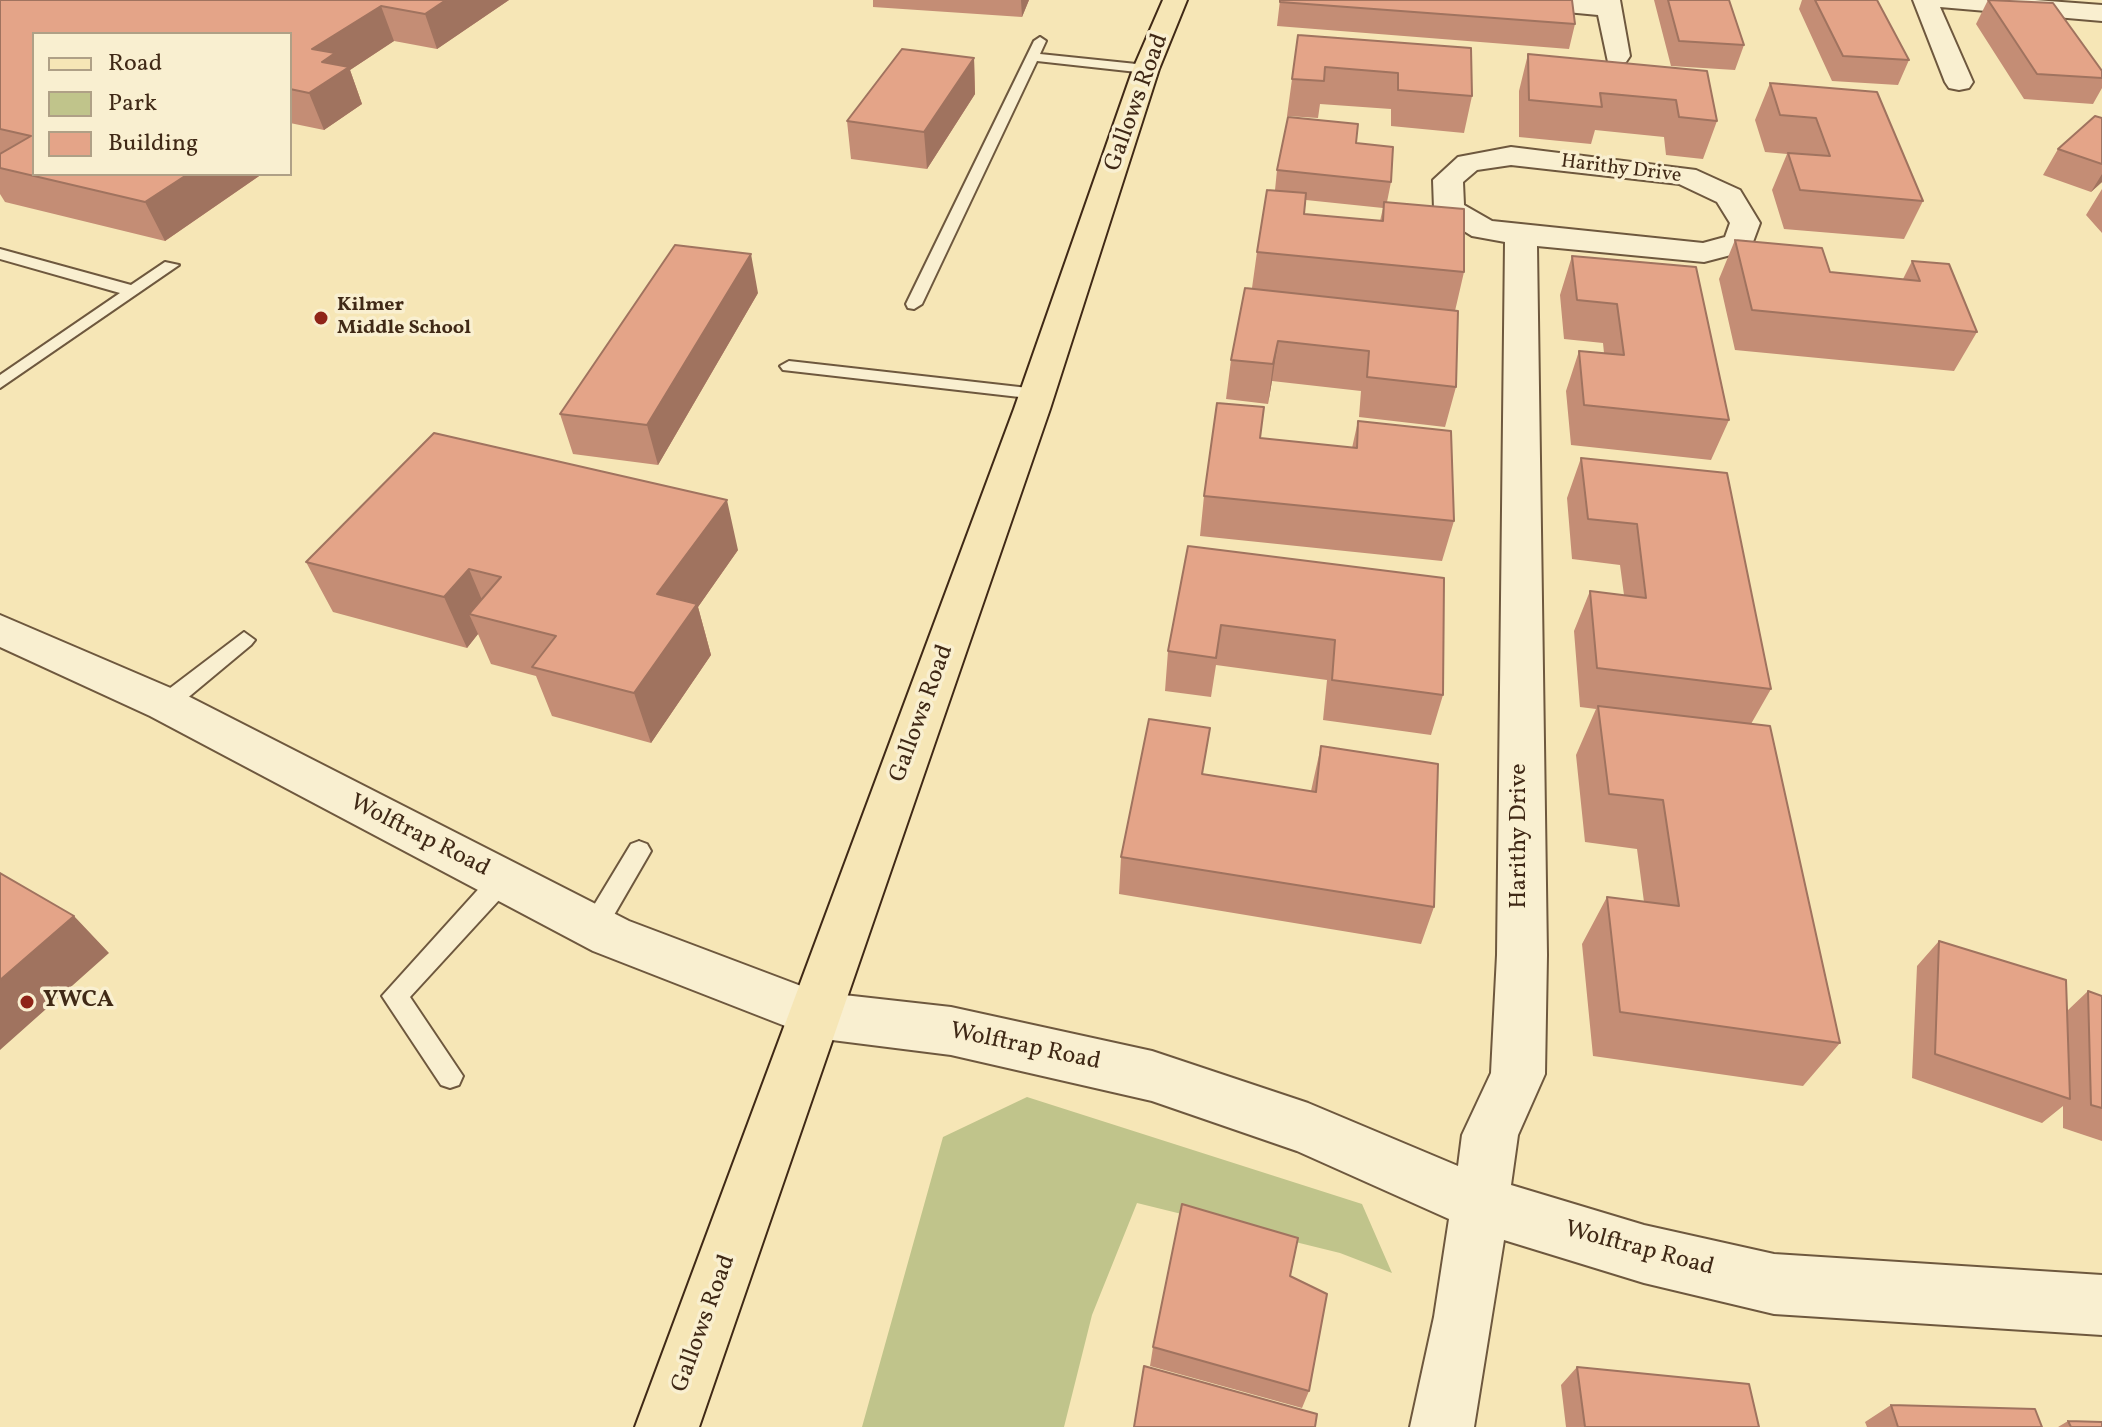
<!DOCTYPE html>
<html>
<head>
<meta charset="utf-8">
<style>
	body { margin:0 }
	#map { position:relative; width:2102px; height:1427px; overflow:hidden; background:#f6e6b6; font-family:Vollkorn,serif }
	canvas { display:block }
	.legend { position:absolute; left:32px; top:32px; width:260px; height:144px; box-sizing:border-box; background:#f9efd0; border:2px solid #afa086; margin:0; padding:10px 14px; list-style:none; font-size:24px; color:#402916 }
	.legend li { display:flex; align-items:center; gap:16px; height:40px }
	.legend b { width:40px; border:2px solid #afa086 }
</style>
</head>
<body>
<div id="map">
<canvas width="2102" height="1427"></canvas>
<ul class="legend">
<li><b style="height:10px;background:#f6e6b6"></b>Road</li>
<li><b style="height:22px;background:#c0c48b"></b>Park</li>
<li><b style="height:22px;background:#e4a488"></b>Building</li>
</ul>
</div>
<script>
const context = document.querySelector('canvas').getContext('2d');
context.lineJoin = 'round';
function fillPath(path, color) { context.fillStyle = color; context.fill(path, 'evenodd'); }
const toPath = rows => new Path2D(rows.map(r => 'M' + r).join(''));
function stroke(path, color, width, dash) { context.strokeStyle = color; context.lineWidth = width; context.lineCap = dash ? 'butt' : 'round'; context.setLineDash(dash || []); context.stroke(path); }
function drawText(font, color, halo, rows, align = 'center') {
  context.font = font + ' Vollkorn,serif'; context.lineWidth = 7; context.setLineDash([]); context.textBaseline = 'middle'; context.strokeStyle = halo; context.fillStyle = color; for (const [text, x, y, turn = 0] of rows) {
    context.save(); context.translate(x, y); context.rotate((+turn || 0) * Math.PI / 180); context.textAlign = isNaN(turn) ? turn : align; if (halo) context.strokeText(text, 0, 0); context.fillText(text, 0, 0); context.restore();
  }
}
const green = toPath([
	[1027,1097,1362,1204,1392,1273,1340,1253,1137,1203,1092,1315,1064,1427,862,1427,943,1137]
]);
const lane = toPath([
	[1040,37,1046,41,1040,54,1146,65,1153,69,1146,73,1037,61,922,304,914,309,908,308,906,304,1034,41,1040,37],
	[0,249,131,285,165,262,179,265,0,388,0,375,120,293,0,259,0,249],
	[789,361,1037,389,1046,394,1037,399,783,370,780,366,789,361],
	[244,632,255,640,251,645,173,710,157,710,154,704,157,698,244,632],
	[639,841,647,844,651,851,647,858,603,934,594,938,585,934,582,927,585,920,631,844,639,841],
	[502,870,511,873,514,880,511,887,410,997,463,1076,459,1085,450,1088,441,1085,382,996,493,873,502,870]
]);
const street = toPath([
	[1502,0,1620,0,1630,56,1626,62,1617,64,1608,62,1598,15,1514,7,1502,0],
	[1913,0,2035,0,2102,5,2102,21,1940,7,1973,82,1969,88,1959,90,1949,88,1945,82,1913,0],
	[1511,147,1696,170,1740,190,1760,223,1750,250,1704,262,1537,246,1547,955,1545,1074,1518,1135,1511,1185,1644,1225,1774,1254,2102,1275,2102,1335,1774,1314,1644,1283,1504,1240,1474,1427,1410,1427,1434,1317,1449,1219,1297,1151,1152,1101,951,1055,816,1038,593,951,150,716,0,647,0,615,180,692,629,921,817,992,951,1007,1152,1051,1308,1103,1458,1166,1462,1135,1491,1073,1497,955,1505,242,1472,236,1438,215,1434,209,1433,180,1458,157,1511,147],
	[1511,165,1679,184,1717,202,1730,223,1725,237,1703,243,1492,221,1464,205,1463,182,1477,170,1511,165]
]);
const primary = toPath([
	[1163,0,1187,0,1159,69,1050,409,699,1427,635,1427,1014,409,1133,69,1163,0]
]);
const wall = toPath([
	[0,0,509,0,437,49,394,41,350,70,362,104,324,130,290,123,290,34,34,34,262,174,165,241,5,202,0,194],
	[873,0,1029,0,1022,17,873,7],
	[1280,0,1575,24,1569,49,1277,26],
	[1654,0,1729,0,1744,45,1735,70,1671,66],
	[1802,0,1877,0,1909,60,1898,85,1832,81,1799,9],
	[1988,0,2102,71,2102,88,2093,104,2024,99,1976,24],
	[1298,35,1472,96,1464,133,1391,126,1391,109,1320,104,1318,118,1287,116],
	[1528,54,1707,71,1717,121,1703,159,1666,155,1664,137,1595,130,1591,144,1519,137,1519,91],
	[974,58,975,94,927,169,851,159,847,121],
	[1770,83,1877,92,1923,201,1904,239,1784,229,1772,190,1787,154,1765,152,1755,120],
	[2102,118,2102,182,2091,192,2043,175,2058,149],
	[1356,143,1391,182,1387,202,1464,272,1455,311,1456,387,1445,427,1359,417,1361,391,1272,381,1268,404,1226,399,1231,360,1252,288,1257,252,1275,190,1277,170],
	[1306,200,1383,208,1380,221,1304,214],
	[2102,189,2102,233,2086,215],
	[1735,240,1830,272,1903,279,1912,261,1977,332,1954,371,1735,350,1719,279],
	[1572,256,1729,420,1711,460,1571,445,1566,391,1579,351,1604,353,1603,343,1564,339,1560,295],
	[758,293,658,465,573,454,560,414],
	[1358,421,1454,521,1442,561,1200,536,1204,496,1260,438,1352,448],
	[1581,458,1771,689,1751,724,1840,1043,1803,1086,1593,1056,1582,944,1607,897,1644,902,1637,849,1585,842,1576,755,1596,709,1580,707,1574,631,1590,591,1624,595,1620,565,1572,559,1567,498],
	[1188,546,1443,695,1431,735,1323,720,1327,680,1216,665,1211,697,1165,691,1168,651],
	[738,550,698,607,711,655,651,743,552,716,536,676,491,664,478,634,467,648,333,612,306,562],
	[1321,746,1434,907,1421,944,1119,894,1121,857,1204,774,1311,791],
	[1939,941,2067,1011,2088,991,2102,996,2102,1141,2063,1128,2063,1106,2042,1123,1912,1078,1917,966],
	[1290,1276,1309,1391,1302,1408,1150,1366,1153,1347],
	[1577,1367,1759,1427,1566,1427,1561,1385],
	[1891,1405,2042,1427,1867,1427,1865,1422],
	[2068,1421,2102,1427,2058,1427]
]);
const shadedWall = toPath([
	[446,0,509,0,437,49,425,14],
	[1021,0,1029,0,1022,17],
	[381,6,394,41,350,70,362,104,324,130,309,93,312,49],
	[974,58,975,94,927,169,924,132],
	[188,174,262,174,165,241,145,202],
	[2102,174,2102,182,2091,192],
	[751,254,758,293,658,465,647,425],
	[1278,341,1272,381,1268,404,1273,364],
	[727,500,738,550,698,607,711,655,651,743,634,693,657,594],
	[469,569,490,619,469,614,478,634,467,648,444,597],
	[74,916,109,953,0,1050,0,980]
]);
const building = toPath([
	[0,0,446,0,425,14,381,6,312,49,335,53,322,62,349,67,309,93,290,89,290,34,34,34,34,174,188,174,145,202,0,168,0,154,31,136,0,129,0,0],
	[1280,0,1572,0,1575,24,1280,2,1280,0],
	[1668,0,1729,0,1744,45,1679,41,1668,0],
	[1815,0,1877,0,1909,60,1843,56,1815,0],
	[1988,0,2053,3,2102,71,2102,78,2037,74,1988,0],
	[1298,35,1471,48,1472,96,1398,90,1398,73,1325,67,1324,81,1292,79,1298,35],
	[902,49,974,58,924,132,847,121,902,49],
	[1528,54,1707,71,1717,121,1679,117,1676,100,1600,93,1602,107,1529,100,1528,54],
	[1770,83,1877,92,1923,201,1800,190,1788,153,1830,156,1816,118,1780,115,1770,83],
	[2095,116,2102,118,2102,164,2058,149,2095,116],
	[1288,117,1358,124,1356,143,1393,147,1391,182,1277,170,1288,117],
	[1267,190,1306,193,1304,214,1383,221,1384,202,1464,209,1464,272,1257,252,1267,190],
	[1735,240,1822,248,1830,272,1920,281,1912,261,1949,264,1977,332,1752,310,1735,240],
	[675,245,751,254,647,425,560,414,675,245],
	[1572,256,1696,267,1729,420,1584,405,1579,351,1624,355,1617,304,1577,300,1572,256],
	[1245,288,1458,311,1456,387,1367,377,1369,351,1278,341,1273,364,1231,360,1245,288],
	[1217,403,1264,407,1260,438,1357,448,1358,421,1451,431,1454,521,1204,496,1217,403],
	[434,433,727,500,657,594,697,604,634,693,532,667,556,636,469,614,501,577,469,569,444,597,306,562,434,433],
	[1581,458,1727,473,1771,689,1597,668,1590,591,1646,598,1637,524,1588,519,1581,458],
	[1188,546,1444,578,1443,695,1332,680,1335,640,1221,625,1216,658,1168,651,1188,546],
	[1598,706,1770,726,1840,1043,1620,1012,1607,897,1679,906,1663,800,1609,794,1598,706],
	[1149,719,1210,728,1202,774,1316,792,1321,746,1438,764,1434,907,1121,857,1149,719],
	[0,873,74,916,0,980,0,873],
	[1939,941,2066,980,2070,1099,1935,1054,1939,941],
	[2088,991,2102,996,2102,1108,2091,1105,2088,991],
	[1182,1204,1298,1238,1290,1276,1327,1294,1309,1391,1153,1347,1182,1204],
	[1144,1366,1317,1414,1315,1427,1134,1427,1144,1366],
	[1577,1367,1749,1384,1759,1427,1585,1427,1577,1367],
	[1891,1405,2035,1409,2042,1427,1898,1427,1891,1405],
	[2068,1421,2102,1422,2102,1427,2071,1427,2068,1421]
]);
const markers = [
	[321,318,8,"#8f2418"],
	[27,1002,8,"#8f2418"]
];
const farStreetnames = [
	["Harithy Drive",1621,170,7]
];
const farPoinames = [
	["Kilmer",337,306],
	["Middle School",337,329]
];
const streetNames = [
	["Gallows Road",1138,103,-70],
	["Gallows Road",923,714,-70],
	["Harithy Drive",1521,836,-90],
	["Wolftrap Road",419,837,27],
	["Wolftrap Road",1025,1048,12],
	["Wolftrap Road",1639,1250,15],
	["Gallows Road",705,1324,-70]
];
const poiNames = [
	["YWCA",43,1002]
];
fillPath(green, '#c0c48b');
stroke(lane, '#6e583e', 4);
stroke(street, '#6e583e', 4);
stroke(primary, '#402916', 4);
fillPath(lane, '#f9efd0');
fillPath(street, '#f9efd0');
fillPath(primary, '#f6e6b6');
fillPath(wall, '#c48d75');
fillPath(shadedWall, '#a0735f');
fillPath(building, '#e4a488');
stroke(building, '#a0735f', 2);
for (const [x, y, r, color] of markers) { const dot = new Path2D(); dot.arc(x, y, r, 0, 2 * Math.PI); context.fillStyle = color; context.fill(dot); stroke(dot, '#f9efd0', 3); }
drawText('20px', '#402916', '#f9efd0', farStreetnames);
drawText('bold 20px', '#402916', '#f9efd0', farPoinames, 'left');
drawText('24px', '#402916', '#f9efd0', streetNames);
drawText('bold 24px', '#402916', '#f9efd0', poiNames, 'left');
</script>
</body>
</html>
